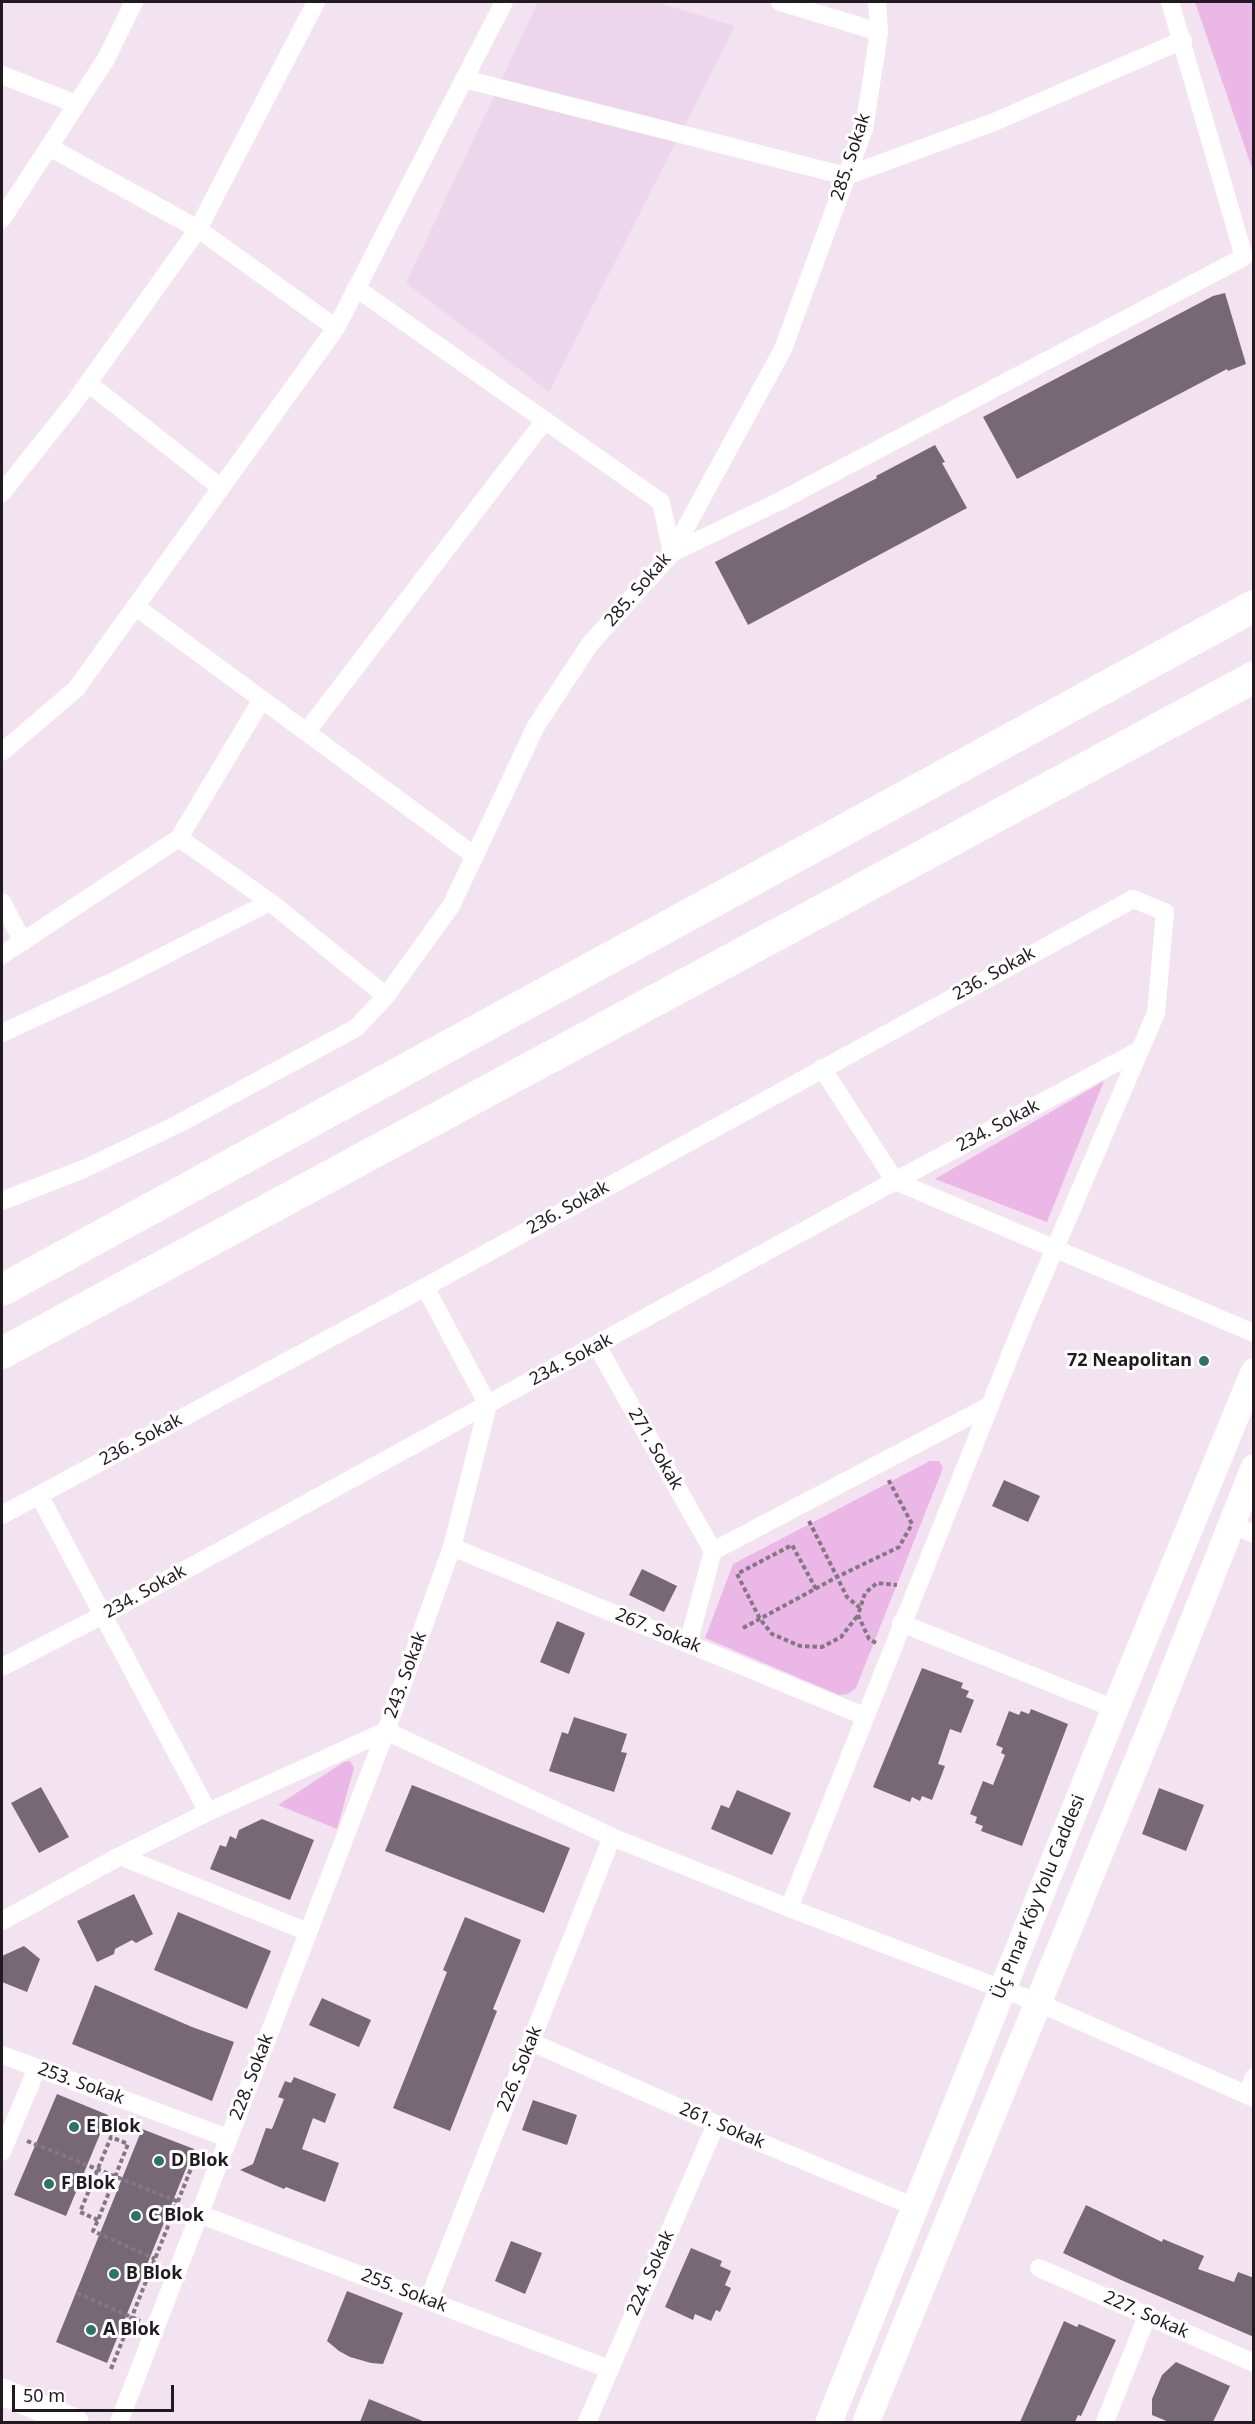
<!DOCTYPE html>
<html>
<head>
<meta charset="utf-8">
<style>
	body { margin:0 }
	#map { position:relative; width:1255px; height:2424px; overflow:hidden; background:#f3e3f1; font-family:"Noto Sans",sans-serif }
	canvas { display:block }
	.frame { position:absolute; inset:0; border:3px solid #211b21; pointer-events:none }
	.scale { position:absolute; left:12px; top:2385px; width:162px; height:27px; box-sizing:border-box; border:3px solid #211b21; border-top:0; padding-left:8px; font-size:18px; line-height:21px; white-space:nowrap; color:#211b21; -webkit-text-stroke:4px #fff; paint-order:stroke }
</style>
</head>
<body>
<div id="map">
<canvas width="1255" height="2424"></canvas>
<div class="frame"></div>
<div class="scale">50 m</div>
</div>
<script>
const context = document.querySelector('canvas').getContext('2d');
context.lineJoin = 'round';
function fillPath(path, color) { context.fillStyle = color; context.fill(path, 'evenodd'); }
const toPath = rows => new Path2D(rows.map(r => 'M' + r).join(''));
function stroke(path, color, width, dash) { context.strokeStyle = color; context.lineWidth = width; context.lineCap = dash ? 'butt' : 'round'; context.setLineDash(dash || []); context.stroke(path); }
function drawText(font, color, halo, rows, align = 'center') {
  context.font = font + ' "Noto Sans",sans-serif'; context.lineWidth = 6; context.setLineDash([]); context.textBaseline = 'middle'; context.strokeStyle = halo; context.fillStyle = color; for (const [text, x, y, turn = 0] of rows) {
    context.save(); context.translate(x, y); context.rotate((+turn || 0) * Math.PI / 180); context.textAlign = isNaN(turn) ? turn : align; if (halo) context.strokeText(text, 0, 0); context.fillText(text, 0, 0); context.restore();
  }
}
const built = toPath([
	[538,2,656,2,735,26,549,392,406,283]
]);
const green = toPath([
	[1195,2,1253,2,1253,171],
	[1104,1081,1047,1222,935,1179],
	[930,1461,939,1461,943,1468,856,1688,848,1694,839,1695,705,1638,733,1564],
	[350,1761,354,1768,337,1829,278,1805,344,1762]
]);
const building = toPath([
	[1225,293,1246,364,1228,371,1227,369,1017,479,983,417,1213,296],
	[935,445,945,462,942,463,967,508,748,625,715,562,877,478,876,476],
	[1004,1480,1040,1496,1028,1522,992,1506],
	[642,1569,677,1586,664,1612,629,1595],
	[557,1621,585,1633,569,1674,540,1662],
	[922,1668,963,1683,961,1688,969,1691,966,1697,974,1700,961,1733,950,1729,938,1764,945,1766,932,1800,922,1796,920,1801,912,1797,910,1802,873,1787],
	[1031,1709,1068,1724,1022,1846,981,1831,983,1826,975,1823,977,1817,970,1814,983,1781,993,1785,1005,1755,1001,1753,1003,1748,996,1745,1009,1711,1019,1715,1021,1711,1029,1714],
	[574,1717,627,1734,621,1752,627,1753,614,1792,549,1771,562,1732,568,1734],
	[412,1785,570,1848,544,1913,385,1851],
	[41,1787,69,1837,39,1853,11,1803],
	[1159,1788,1204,1805,1186,1851,1142,1834],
	[737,1790,791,1813,772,1855,711,1829,721,1805,729,1808],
	[262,1819,314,1840,290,1900,210,1869,220,1845,226,1847,230,1836,236,1839,239,1830],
	[134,1894,153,1934,136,1943,132,1940,115,1949,114,1954,97,1962,77,1921],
	[178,1912,271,1951,247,2009,154,1970],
	[465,1917,521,1940,493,2009,497,2011,450,2131,393,2108,447,1972,443,1970],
	[24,1946,40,1959,27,1992,2,1982,2,1956],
	[95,1985,192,2027,234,2042,212,2101,72,2044],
	[322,1998,371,2020,359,2047,309,2025],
	[294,2077,336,2094,325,2123,313,2118,302,2149,339,2163,325,2202,286,2187,284,2189,240,2170,253,2164,266,2128,272,2129,284,2099,278,2097,285,2081,291,2083],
	[57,2094,108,2115,66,2216,14,2195],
	[533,2100,577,2115,567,2145,522,2130],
	[142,2129,194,2149,107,2363,56,2342],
	[1086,2205,1162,2242,1163,2239,1204,2256,1198,2269,1234,2282,1238,2272,1254,2278,1254,2337,1121,2280,1063,2253],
	[511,2241,542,2253,525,2294,495,2281],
	[691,2248,722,2261,720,2266,731,2271,725,2285,731,2288,720,2312,716,2310,711,2321,695,2314,693,2320,665,2307],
	[347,2291,403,2313,383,2364,371,2363,350,2357,339,2351,327,2341],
	[1064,2321,1077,2327,1079,2324,1116,2340,1081,2416,1078,2415,1075,2422,1020,2422],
	[1176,2362,1230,2386,1213,2422,1169,2422,1152,2415,1152,2399,1162,2375],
	[369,2399,425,2422,360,2422]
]);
const path = toPath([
	[809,1521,847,1597,860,1608],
	[816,1589,792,1545,737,1574,760,1619,772,1634,800,1646,822,1647,841,1637,858,1615],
	[743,1628,837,1577,899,1547,912,1524,888,1479],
	[876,1643,869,1639,858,1615,865,1593,877,1583,897,1585],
	[27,2141,179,2202],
	[98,2220,80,2212,111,2137,128,2144,98,2220,93,2231,155,2259],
	[77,2293,140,2321],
	[111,2369,198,2151]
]);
const minor = toPath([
	[780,2,879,32],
	[2,75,76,104],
	[464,79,846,176,994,122,1183,40],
	[49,147,198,229,336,328],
	[2,219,106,59,134,2],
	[356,288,661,502,672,553,780,501,1244,257,1170,2],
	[88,383,220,487],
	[2,493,73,404,198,229,316,2],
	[136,607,475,856],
	[307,731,545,420],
	[2,752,76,689,336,328,504,2],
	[179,838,270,902,386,996],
	[2,902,23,942],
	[2,955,179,838,261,701],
	[2,1033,112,982,270,902],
	[822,1068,895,1181,1254,1333],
	[2,1201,86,1168,178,1124,356,1028,386,996,451,906,536,726,590,644,672,553,783,349,864,129,879,32,877,2],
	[597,1346,713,1551],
	[39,1495,208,1812],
	[2,1515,425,1287,1133,899,1165,912,1156,1013,1025,1318,789,1908],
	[1230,1524,1254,1534],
	[452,1547,864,1716],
	[901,1623,1115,1709],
	[688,1644,713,1551,989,1406],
	[2,1667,103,1615,895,1181,1140,1050],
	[386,1731,612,1837,789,1908,1039,2003,1254,2098],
	[120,1856,308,1932],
	[2,1921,120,1856,208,1812,386,1731],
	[531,2042,716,2124,915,2207],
	[2,2055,228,2138],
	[1247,2095,1254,2077],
	[2,2152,37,2068],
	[199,2214,609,2369],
	[1039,2268,1254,2363],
	[428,2301,612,1837],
	[119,2422,386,1731,452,1547,488,1405,425,1287],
	[587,2422,716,2124],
	[1105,2422,1147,2316]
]);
const secondary = toPath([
	[2,2392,75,2422],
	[829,2422,1115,1709,1254,1372],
	[866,2422,1153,1723,1254,1468]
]);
const trunk = toPath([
	[2,1290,1254,606],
	[2,1353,1254,677]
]);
const markers = [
	[1204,1361,6,"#2d7367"],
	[74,2127,6,"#2d7367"],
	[159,2161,6,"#2d7367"],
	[49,2184,6,"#2d7367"],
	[136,2216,6,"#2d7367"],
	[114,2274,6,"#2d7367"],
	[91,2330,6,"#2d7367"]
];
const streetNames = [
	["285. Sokak",851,157,-72],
	["285. Sokak",638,590,-49],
	["236. Sokak",994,974,-29],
	["234. Sokak",998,1126,-28],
	["236. Sokak",568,1208,-29],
	["234. Sokak",571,1360,-28],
	["236. Sokak",141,1440,-28],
	["271. Sokak",655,1449,60],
	["234. Sokak",145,1592,-29],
	["267. Sokak",658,1631,22],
	["243. Sokak",406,1675,-70],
	["Üç Pınar Köy Yolu Caddesi",1039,1897,-68],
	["226. Sokak",520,2069,-68],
	["228. Sokak",252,2077,-69],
	["253. Sokak",81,2084,20],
	["261. Sokak",722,2126,23],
	["224. Sokak",651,2273,-66],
	["255. Sokak",404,2291,21],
	["227. Sokak",1146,2315,24]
];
const poiNames = [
	["72 Neapolitan",1192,1361,"right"],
	["E Blok",86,2127],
	["D Blok",171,2161],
	["F Blok",61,2184],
	["C Blok",148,2216],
	["B Blok",126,2274],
	["A Blok",103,2330]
];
fillPath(built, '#edd6eb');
fillPath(green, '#ebb7e7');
fillPath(building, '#766874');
stroke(path, '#837882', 4, [4.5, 3]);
stroke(minor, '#fff', 18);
stroke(secondary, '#fff', 27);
stroke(trunk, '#fff', 32);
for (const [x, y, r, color] of markers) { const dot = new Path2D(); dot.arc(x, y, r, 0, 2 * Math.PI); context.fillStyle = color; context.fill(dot); stroke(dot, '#fff', 2); }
drawText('18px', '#211b21', '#fff', streetNames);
drawText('bold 18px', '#211b21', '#fff', poiNames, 'left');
</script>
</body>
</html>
